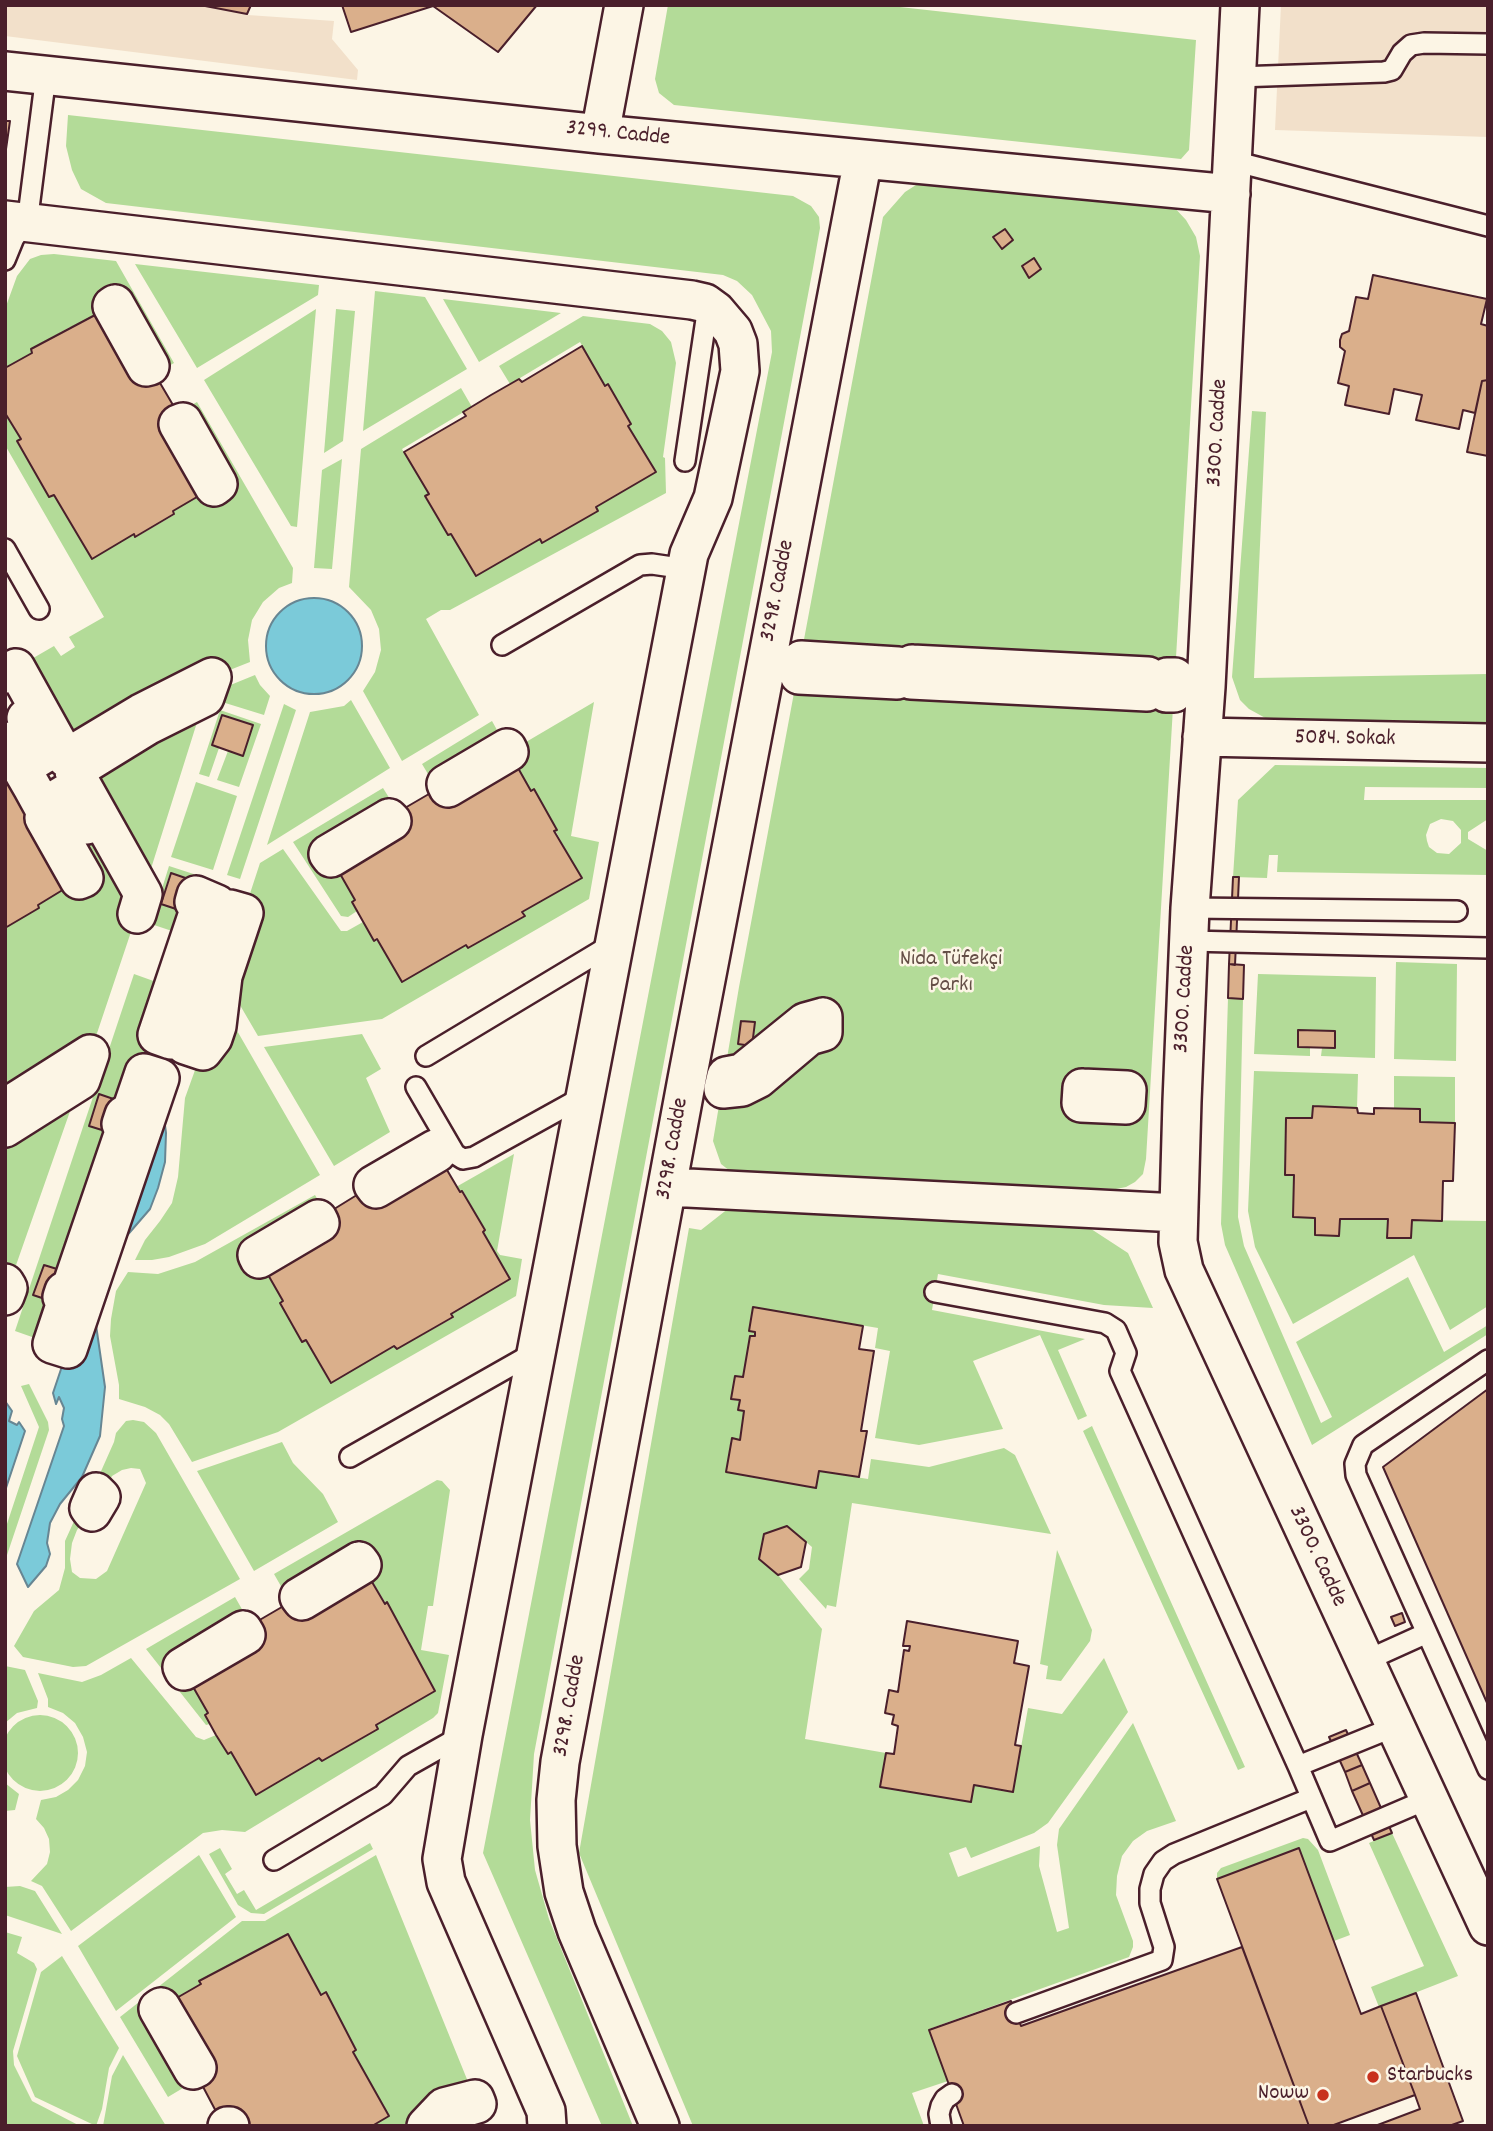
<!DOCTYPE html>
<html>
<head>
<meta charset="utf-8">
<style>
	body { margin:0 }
	#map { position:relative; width:1493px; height:2131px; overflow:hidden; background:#fcf5e5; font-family:Dekko,sans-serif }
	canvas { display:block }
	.frame { position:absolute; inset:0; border:7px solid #4a1f2b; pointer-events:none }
</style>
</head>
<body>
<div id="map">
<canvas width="1493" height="2131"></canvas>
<div class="frame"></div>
</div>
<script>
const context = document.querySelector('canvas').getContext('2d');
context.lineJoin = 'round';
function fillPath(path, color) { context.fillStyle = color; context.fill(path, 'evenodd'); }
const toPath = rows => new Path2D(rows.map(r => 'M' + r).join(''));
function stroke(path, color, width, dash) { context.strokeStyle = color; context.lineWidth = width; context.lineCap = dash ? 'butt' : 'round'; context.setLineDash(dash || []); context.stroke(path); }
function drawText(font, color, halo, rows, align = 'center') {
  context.font = font + ' Dekko,sans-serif'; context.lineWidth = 5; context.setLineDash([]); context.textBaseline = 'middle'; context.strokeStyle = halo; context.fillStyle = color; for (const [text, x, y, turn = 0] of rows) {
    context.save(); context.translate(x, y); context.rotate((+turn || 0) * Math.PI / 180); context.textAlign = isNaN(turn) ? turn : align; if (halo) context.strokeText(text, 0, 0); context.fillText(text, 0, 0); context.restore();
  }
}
const built = toPath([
	[5,5,251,5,248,15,334,21,332,39,358,70,357,80,5,36],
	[1281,5,1488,5,1488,137,1275,130]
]);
const green = toPath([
	[668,5,882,5,1196,40,1189,150,1181,159,674,105,659,93,655,79],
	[68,115,775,194,793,196,811,206,819,217,820,228,813,268,534,1754,530,1820,535,1870,549,1919,633,2126,602,2126,483,1853,772,352,771,331,752,295,737,281,723,275,106,203,81,189,72,170,66,146],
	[936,182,1172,205,1186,220,1196,237,1200,256,1146,1159,1143,1174,1135,1182,1126,1187,1116,1189,742,1175,730,1171,721,1164,713,1141,739,987,883,217,905,192,916,185],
	[54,254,116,261,174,363,155,374,70,327,31,349,32,353,5,368,5,309,17,276,30,259,41,255],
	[135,264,319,285,318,295,197,368],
	[375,291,425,297,467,369,363,431],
	[443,299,561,313,479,362],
	[316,309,297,527,291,526,204,380],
	[336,309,355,311,343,441,324,453],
	[583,316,650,324,662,331,671,342,676,363,663,457,665,458,666,493,450,610,441,610,426,619,479,715,402,761,363,691,375,672,381,650,379,629,371,610,349,587,361,449,461,388,472,407,402,449,429,494,425,497,448,535,451,534,476,576,540,539,542,543,598,511,596,507,655,472,628,426,631,423,608,384,605,386,580,342,510,384,499,366],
	[197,402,293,568,292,583,279,588,263,602,252,620,248,640,250,662,212,677,66,758,16,668,54,646,61,656,75,647,69,637,104,617,5,445,5,413,21,439,17,442,49,497,54,495,92,559,134,534,136,537,174,515,178,413],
	[1252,411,1266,412,1254,678,1488,674,1488,726,1269,720,1249,709,1240,700,1232,677],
	[342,459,332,569,314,568,322,470],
	[255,675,260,685,270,696,264,715,222,702,228,686],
	[205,697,143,894,74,771],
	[351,700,390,768,267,845,310,712,344,706],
	[594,702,571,836,599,842,589,899,382,1019,258,1036,223,976,260,863,283,849,341,931,347,931,363,922,374,941,466,945,469,948,524,916,522,912,581,879,534,790,531,791,509,752],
	[284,704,296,710,240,879,227,875],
	[220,710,261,724,239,787,217,780,228,751,242,756,253,726,223,715,212,745,219,748,209,777,199,774],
	[492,721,507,748,437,789,422,764],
	[1275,765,1488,768,1488,788,1365,787,1364,800,1488,800,1488,819,1468,832,1468,839,1488,851,1488,875,1277,872,1278,855,1269,855,1267,878,1233,877,1238,800],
	[1441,819,1453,821,1461,830,1461,843,1449,854,1437,853,1429,847,1427,841,1426,835,1430,824],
	[196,782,237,796,213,870,171,857],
	[383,788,398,812,329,854,355,900,352,903,357,911,348,917,341,916,293,842],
	[68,792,137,914,90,1054,5,1108,5,928,39,908,38,905],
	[169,866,209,879,203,898,200,883,170,873,161,904,190,913,190,937,151,924],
	[1396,962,1457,964,1456,1061,1394,1059],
	[134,974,173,988,144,1073,117,1135,69,1273,44,1265,34,1294,60,1304,52,1344,15,1331],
	[1258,974,1376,977,1375,1058,1321,1056,1322,1048,1334,1048,1335,1031,1299,1030,1298,1047,1310,1047,1310,1056,1254,1054],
	[1228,998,1243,999,1238,1217,1244,1246,1321,1423,1332,1417,1296,1342,1408,1277,1444,1352,1488,1325,1488,1334,1312,1445,1225,1245,1221,1224],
	[224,1008,320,1175,205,1244,169,1257,152,1260,135,1260,145,1240,160,1221,172,1203,178,1177,185,1098,199,1059],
	[362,1034,381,1069,366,1078,390,1132,334,1166,264,1047],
	[1254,1071,1358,1074,1357,1108,1313,1106,1312,1118,1286,1118,1285,1175,1294,1175,1293,1217,1315,1218,1316,1235,1338,1236,1340,1219,1388,1219,1387,1237,1411,1238,1412,1220,1488,1221,1488,1306,1450,1330,1414,1255,1293,1324,1255,1247,1248,1211],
	[1394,1076,1455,1077,1455,1123,1420,1122,1394,1109],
	[81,1080,8,1288,5,1283,5,1128],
	[514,1154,497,1251,500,1255,522,1259,516,1296,278,1432,192,1462,169,1424,160,1415,145,1407,119,1399,119,1385,110,1336,111,1319,116,1291,128,1272,158,1274,195,1262,315,1195,326,1214,257,1256,283,1301,280,1303,302,1342,306,1340,330,1383,394,1346,397,1349,453,1318,451,1314,485,1230,463,1191,460,1192,456,1187],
	[729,1208,1085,1225,1128,1253,1153,1308,1104,1305,938,1274,932,1310,1085,1339,1058,1350,1087,1416,1078,1420,1040,1335,973,1361,1003,1429,919,1445,875,1438,890,1351,875,1348,878,1328,753,1307,749,1330,755,1332,755,1336,750,1336,743,1377,735,1376,731,1398,740,1400,739,1409,744,1411,740,1440,731,1439,726,1472,816,1488,819,1471,868,1479,871,1459,929,1467,1004,1448,1015,1455,1051,1534,852,1503,836,1607,827,1605,826,1609,799,1579,809,1569,812,1547,787,1526,764,1534,759,1559,778,1575,822,1629,805,1739,886,1753,881,1787,970,1802,974,1785,1013,1792,1028,1708,1062,1714,1104,1658,1128,1712,1048,1823,1034,1833,971,1858,966,1847,949,1853,958,1877,1040,1846,1039,1866,1057,1932,1069,1928,1057,1845,1059,1829,1133,1723,1176,1821,1147,1831,1133,1841,1122,1856,1117,1876,1116,1895,1133,1941,1133,1947,1129,1957,929,2029,948,2081,912,2093,924,2126,693,2126,579,1853,689,1228,701,1230],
	[29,1384,48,1422,49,1430,5,1561,5,1530,39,1427,21,1386],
	[133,1420,144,1422,156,1433,240,1579,86,1666,73,1667,23,1657,14,1646,34,1611,59,1590,65,1568,65,1541,75,1519,86,1518,77,1530,72,1543,70,1559,72,1572,80,1578,96,1579,107,1571,111,1562,146,1483,140,1469,131,1468,122,1470,112,1476,107,1485,98,1478,114,1442,116,1433,126,1421],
	[1092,1426,1245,1767,1238,1770,1083,1431],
	[282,1442,293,1463,323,1494,338,1522,254,1571,197,1471],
	[437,1480,442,1481,450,1490,433,1606,428,1606,421,1650,449,1655,438,1713,433,1718,245,1832,222,1830,203,1833,71,1931,42,1886,31,1881,47,1864,50,1852,49,1839,44,1828,36,1819,41,1800,56,1797,68,1790,78,1780,85,1766,87,1752,83,1737,75,1723,63,1713,48,1707,48,1699,38,1673,82,1682,101,1675,131,1658,196,1737,204,1740,216,1735,228,1754,231,1752,256,1794,319,1758,322,1761,378,1729,376,1725,410,1642,362,1565,290,1602,274,1574],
	[1057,1550,1092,1630,1090,1641,1061,1681,1046,1679,1048,1666,1040,1664],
	[235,1597,251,1625,182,1667,208,1713,210,1724,206,1725,146,1649],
	[5,1666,25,1670,38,1701,37,1708,17,1713,5,1723],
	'2 1753a38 38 0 1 1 76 0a38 38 0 1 1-76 0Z',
	[5,1783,19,1794,15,1810,5,1811],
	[1392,1833,1458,1976,1379,2007,1371,1987,1424,1966,1369,1843],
	[1303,1838,1308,1839,1318,1850,1350,1935,1334,1941,1299,1848,1217,1879,1217,1873,1221,1868],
	[370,1843,373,1849,264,1914,251,1913,238,1905,209,1854,220,1848,232,1869,225,1874,237,1894,244,1890,256,1910],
	[199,1855,236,1917,116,2011,78,1946],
	[376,1855,475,2099,426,2126,372,2126,389,2116,353,2052,356,2049,326,1993,321,1995,288,1935,200,1981,198,2079,168,2097,120,2017,242,1921,265,1921],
	[20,1886,35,1891,62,1934,5,1915,5,1887],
	[5,1932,22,1937,17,1953,34,1963,37,1969,13,2051,14,2065,32,2101,80,2126,5,2126],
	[62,1956,119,2048,109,2068,102,2109,96,2126,35,2097,17,2056,41,1972],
	[123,2055,166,2126,103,2126,112,2076]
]);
const water = toPath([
	'266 646a48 48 0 1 1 96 0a48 48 0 1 1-96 0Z',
	[164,1118,166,1133,165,1162,158,1188,150,1209,124,1239,97,1306,96,1325,105,1387,100,1436,82,1477,60,1504,50,1523,47,1543,50,1554,46,1566,28,1587,17,1564,64,1426,62,1419,64,1408,59,1397,56,1404,53,1393,134,1152,164,1118],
	[5,1401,12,1411,9,1421,17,1425,19,1422,25,1431,5,1491,5,1401]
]);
const building = toPath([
	[200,5,251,5,247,14,200,5],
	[342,5,537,5,498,52,433,6,351,32,342,5],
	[5,121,10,121,6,149,5,149,5,121],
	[1005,229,1013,240,1002,249,993,237,1005,229],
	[1034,258,1041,269,1029,278,1022,266,1034,258],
	[1373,275,1487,299,1481,324,1488,326,1488,380,1482,381,1475,413,1463,410,1459,429,1416,420,1422,395,1394,389,1389,414,1345,405,1349,386,1338,383,1345,351,1340,347,1340,340,1342,334,1349,331,1356,297,1368,299,1373,275],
	[112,306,150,366,183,422,214,487,173,511,174,514,135,537,134,534,92,559,54,495,49,497,17,441,21,439,5,413,5,368,32,353,31,349,112,306],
	[582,346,605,386,608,384,631,424,628,426,656,472,596,507,598,511,542,543,540,539,476,576,451,534,448,535,425,496,429,494,404,452,466,416,463,412,491,395,519,379,522,382,582,346],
	[1488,380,1488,456,1467,452,1482,381,1488,380],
	[222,715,253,725,243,756,212,745,222,715],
	[5,749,79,880,38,905,39,908,5,928,5,749],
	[509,752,531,791,534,789,557,830,554,831,582,878,522,912,525,916,468,948,466,945,402,982,377,939,374,941,352,902,355,900,331,858,398,812,446,784,509,752],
	[171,873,200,883,191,914,161,904,171,873],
	[1233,877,1239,877,1235,965,1229,964,1233,877],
	[1229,964,1244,965,1243,999,1228,998,1229,964],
	[741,1021,755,1022,752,1046,738,1044,741,1021],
	[1298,1030,1335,1031,1335,1048,1298,1047,1298,1030],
	[99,1094,128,1104,118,1135,89,1126,99,1094],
	[1313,1106,1357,1108,1358,1113,1374,1114,1374,1108,1420,1109,1420,1122,1455,1123,1453,1181,1443,1181,1442,1221,1412,1220,1411,1238,1387,1238,1388,1219,1340,1219,1339,1236,1315,1235,1315,1218,1293,1217,1294,1175,1285,1175,1286,1118,1312,1118,1313,1106],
	[437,1153,460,1192,462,1191,485,1230,483,1232,510,1279,451,1314,453,1317,397,1349,394,1346,331,1383,306,1340,302,1342,280,1303,283,1301,259,1259,318,1219,373,1185,437,1153],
	[44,1265,70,1273,60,1304,33,1295,44,1265],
	[753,1307,863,1326,859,1349,874,1351,861,1431,867,1431,859,1477,819,1471,816,1488,726,1472,732,1438,740,1440,744,1411,738,1410,740,1400,731,1399,735,1376,743,1377,750,1336,755,1336,755,1332,749,1331,753,1307],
	[1488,1389,1488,1705,1383,1467,1488,1389],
	[787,1526,806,1542,801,1567,778,1575,759,1559,764,1534,787,1526],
	[362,1565,385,1604,387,1602,435,1691,376,1725,378,1729,322,1761,319,1758,256,1795,231,1752,228,1754,216,1735,205,1715,208,1713,184,1671,251,1625,299,1597,362,1565],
	[1402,1613,1405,1622,1395,1626,1391,1617,1402,1613],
	[907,1621,1018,1641,1014,1663,1029,1666,1015,1745,1021,1746,1013,1792,974,1785,971,1802,880,1787,886,1753,894,1754,898,1726,892,1724,894,1715,885,1713,889,1690,898,1692,904,1650,909,1651,910,1646,903,1646,907,1621],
	[1346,1730,1362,1765,1345,1772,1329,1737,1346,1730],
	[1362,1765,1370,1783,1352,1791,1345,1772,1362,1765],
	[1370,1783,1392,1833,1374,1840,1352,1791,1370,1783],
	[1299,1848,1361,2014,1381,2006,1415,2095,1331,2126,1309,2126,1217,1879,1299,1848],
	[288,1934,321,1995,326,1992,356,2050,353,2052,389,2116,372,2126,230,2126,220,2119,161,2007,201,1984,199,1981,288,1934],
	[1242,1947,1309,2126,964,2126,929,2030,1011,2001,1021,2026,1242,1947],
	[1416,1993,1463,2121,1449,2126,1331,2126,1415,2095,1381,2006,1416,1993],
	[1415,2095,1420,2109,1375,2126,1331,2126,1415,2095]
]);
const lane = toPath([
	[1237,77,1384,72,1392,70,1402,53,1411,45,1424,43,1488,44],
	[1233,161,1488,226],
	[5,260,14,238,25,222,29,208,46,75],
	[685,461,708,306],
	[5,549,39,609],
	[502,645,640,565,652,564,686,569],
	[1190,908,1457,911],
	[1189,941,1488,948],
	[426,1056,614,943],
	[416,1087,455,1154,463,1159,474,1157,586,1095],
	[935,1292,1105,1323,1116,1330,1126,1353,1120,1371,1298,1766],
	[1488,1360,1363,1445,1355,1464,1356,1475,1488,1769],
	[350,1457,537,1351],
	[1365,1661,1427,1633],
	[1394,1727,1298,1766,1330,1841,1428,1799],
	[274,1860,383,1795,408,1766,463,1735],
	[1016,2013,1162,1960,1164,1947,1150,1903,1150,1889,1154,1874,1163,1861,1174,1854,1311,1798],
	[941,2126,939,2114,941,2106,945,2099,952,2094]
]);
const street = toPath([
	[1240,5,1206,687,1190,908,1182,1101,1178,1242,1184,1270,1488,1926],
	[5,71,600,134,1231,194],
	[600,134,624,5],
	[5,220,692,300,705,303,716,311,733,331,738,344,740,371,713,498,689,554,463,1735,442,1859,446,1882,546,2111,547,2126],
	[115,304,150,366,146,367,112,306,115,304],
	[183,422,218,484,214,487,178,424,183,422],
	[801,660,898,666,897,680,799,675,801,660],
	[912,664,1148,676,1147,692,911,680,912,664],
	[5,674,16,668,66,758,141,713,212,677,205,697,147,726,74,771,143,894,137,914],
	[1167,677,1175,677,1174,693,1166,693,1167,677],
	[26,718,46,753,21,768,32,787,43,807,68,792,87,825],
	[1202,737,1488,743],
	[5,741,15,759,12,761,5,749],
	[507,748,509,752,448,788,446,784,507,748],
	[48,815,84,878,79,880,44,818,48,815],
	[389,818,392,821,331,858,328,854,389,818],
	[196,895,217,904,171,1040,157,1035,201,904,194,902,196,895],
	[230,909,244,913,223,976,217,1026,213,1038,203,1051,185,1045,230,909],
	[823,1017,823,1032,809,1036,758,1079,742,1087,723,1089,726,1076,742,1073,805,1022,823,1017],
	[144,1073,160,1078,68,1349,52,1344,67,1299,62,1297,64,1291,69,1293,126,1126,121,1124,124,1115,129,1117,144,1073],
	[1082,1088,1127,1090,1126,1105,1081,1103,1082,1088],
	[5,1108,90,1054,81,1080,5,1128],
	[435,1149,437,1153,376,1189,373,1185,435,1149],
	[668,1187,1178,1213],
	[318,1219,320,1223,259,1259,257,1255,318,1219],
	[5,1283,8,1288,5,1296],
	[96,1492,101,1497,92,1512,89,1508,96,1492],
	[359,1561,362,1565,302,1601,299,1597,359,1561],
	[243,1630,246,1635,184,1671,182,1667,243,1630],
	[161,2007,197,2068,193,2070,158,2009,161,2007],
	[227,2126,230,2126],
	[426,2126,444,2107,475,2099,477,2104,447,2113,433,2126],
	[660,2126,577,1931,564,1892,557,1846,556,1800,560,1762,687,1079,863,159]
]);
const markers = [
	[1373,2077,7,"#c8321e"],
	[1323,2095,7,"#c8321e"]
];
const streetNames = [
	["3299. Cadde",618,135,6],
	["3300. Cadde",1219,433,-87],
	["3298. Cadde",779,591,-79],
	["5084. Sokak",1345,740,1],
	["3300. Cadde",1186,999,-87],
	["3298. Cadde",674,1149,-80],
	["3300. Cadde",1316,1557,65],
	["3298. Cadde",571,1706,-80]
];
const parkNames = [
	["Nida Tüfekçi",951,961],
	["Parkı",951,987]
];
const poiNames = [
	["Starbucks",1387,2077],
	["Noww",1309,2095,"right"]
];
fillPath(built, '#f2e0ca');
fillPath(green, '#b3db98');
fillPath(water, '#7bcad9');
stroke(water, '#678693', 2);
fillPath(building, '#daaf8b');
stroke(building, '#4a1f2b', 2);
stroke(lane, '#4a1f2b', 24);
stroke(street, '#4a1f2b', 42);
stroke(lane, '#fcf5e5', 19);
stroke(street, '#fcf5e5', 37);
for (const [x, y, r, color] of markers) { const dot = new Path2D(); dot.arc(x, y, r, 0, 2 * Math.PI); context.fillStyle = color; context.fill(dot); stroke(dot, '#fcf5e5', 2.5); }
drawText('23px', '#4a1f2b', '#fcf5e5', streetNames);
drawText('23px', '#644e46', '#fcf5e5', parkNames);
drawText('23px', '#4a1f2b', '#fcf5e5', poiNames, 'left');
</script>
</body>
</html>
